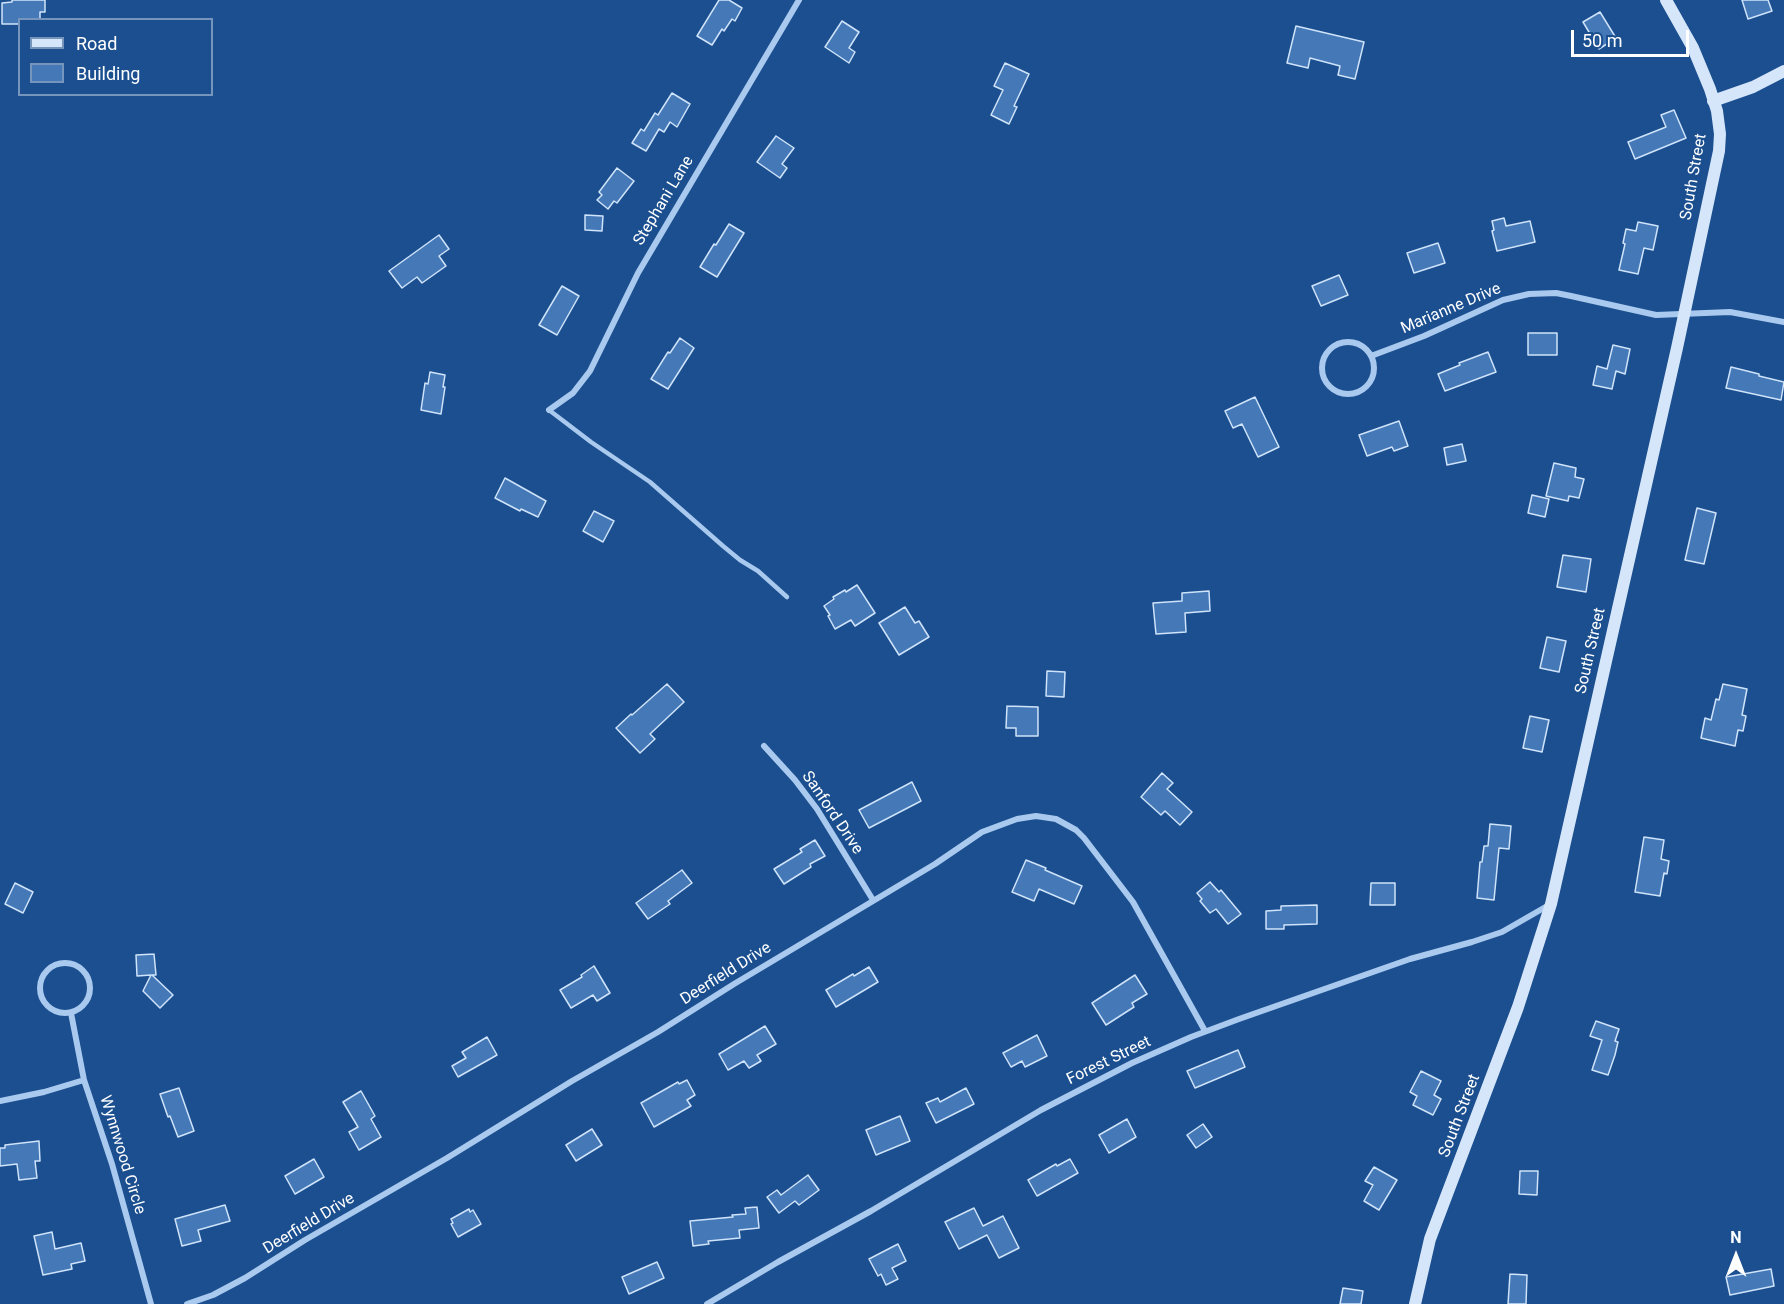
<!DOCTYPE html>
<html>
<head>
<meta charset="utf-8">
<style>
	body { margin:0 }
	#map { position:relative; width:1784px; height:1304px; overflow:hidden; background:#1b4f8f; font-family:Roboto,sans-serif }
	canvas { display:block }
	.legend { position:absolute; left:18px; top:18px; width:195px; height:78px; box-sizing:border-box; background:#1b4f8f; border:2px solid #7695bc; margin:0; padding:8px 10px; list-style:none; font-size:18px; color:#fff }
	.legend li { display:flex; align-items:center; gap:12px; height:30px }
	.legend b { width:30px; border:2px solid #7695bc }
	.north { position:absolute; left:1706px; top:1226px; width:60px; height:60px; -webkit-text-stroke:4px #1b4f8f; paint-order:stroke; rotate:0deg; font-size:16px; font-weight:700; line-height:24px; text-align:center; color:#fff }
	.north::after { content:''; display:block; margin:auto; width:21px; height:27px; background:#fff; clip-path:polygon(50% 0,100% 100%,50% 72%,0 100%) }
	.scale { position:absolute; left:1571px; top:30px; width:118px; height:27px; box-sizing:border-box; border:3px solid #fff; border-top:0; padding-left:8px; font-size:18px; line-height:21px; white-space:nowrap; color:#fff; -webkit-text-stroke:4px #1b4f8f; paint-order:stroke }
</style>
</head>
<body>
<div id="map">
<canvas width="1784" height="1304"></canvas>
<ul class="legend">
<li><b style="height:8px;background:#d6e6fa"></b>Road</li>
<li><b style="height:16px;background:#4478b7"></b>Building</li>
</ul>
<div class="north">N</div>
<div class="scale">50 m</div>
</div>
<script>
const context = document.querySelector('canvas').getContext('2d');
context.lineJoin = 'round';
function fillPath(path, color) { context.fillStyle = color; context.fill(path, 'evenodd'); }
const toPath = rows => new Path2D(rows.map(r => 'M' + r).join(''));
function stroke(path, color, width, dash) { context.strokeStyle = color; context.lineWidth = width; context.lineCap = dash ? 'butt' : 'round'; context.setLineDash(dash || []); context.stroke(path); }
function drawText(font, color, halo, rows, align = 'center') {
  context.font = font + ' Roboto,sans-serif'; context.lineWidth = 4.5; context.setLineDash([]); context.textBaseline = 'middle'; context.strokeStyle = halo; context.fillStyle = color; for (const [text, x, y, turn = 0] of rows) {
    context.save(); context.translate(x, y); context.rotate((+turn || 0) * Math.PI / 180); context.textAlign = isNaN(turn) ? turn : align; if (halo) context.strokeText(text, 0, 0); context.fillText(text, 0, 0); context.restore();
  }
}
const building = toPath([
	[12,0,45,0,45,12,40,12,40,20,20,20,20,24,2,24,2,3,12,2,12,0],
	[719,0,729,0,742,8,735,21,732,19,724,31,722,29,712,45,697,36,719,0],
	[1742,0,1768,0,1772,11,1748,19,1742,0],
	[1600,12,1616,38,1599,49,1583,22,1600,12],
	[842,21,859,32,849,48,855,52,849,63,825,47,842,21],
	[1296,26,1364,42,1355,79,1338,75,1340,66,1310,58,1308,68,1287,63,1296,26],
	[1005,63,1029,74,1014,106,1017,107,1009,124,991,115,1003,90,994,86,1005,63],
	[672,93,690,104,677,127,670,122,664,132,659,129,646,151,632,143,641,129,644,131,655,113,658,115,672,93],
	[1674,110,1686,138,1635,159,1628,142,1666,127,1661,115,1674,110],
	[776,136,794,148,782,164,787,168,780,178,757,162,776,136],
	[617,168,634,181,617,203,614,201,608,209,597,200,602,195,599,192,617,168],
	[585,215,603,216,602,231,585,230,585,215],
	[1504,218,1506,226,1530,221,1535,242,1497,251,1492,231,1494,230,1492,221,1504,218],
	[1638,222,1658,226,1653,250,1644,248,1638,274,1619,270,1625,244,1623,243,1626,229,1636,231,1638,222],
	[729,224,744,233,717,277,700,267,714,244,716,245,729,224],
	[439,235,449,249,439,256,446,266,422,283,417,277,402,288,389,271,439,235],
	[1438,243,1445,263,1414,273,1407,253,1438,243],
	[1339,275,1348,295,1321,306,1312,286,1339,275],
	[562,286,579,296,557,335,539,325,562,286],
	[1528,333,1557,333,1557,355,1528,355,1528,333],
	[680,338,694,348,668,389,651,379,668,352,670,353,680,338],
	[1613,345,1630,349,1625,374,1616,371,1612,389,1593,385,1597,366,1607,369,1613,345],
	[1488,352,1496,372,1445,391,1438,374,1460,365,1459,363,1488,352],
	[1731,367,1759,374,1759,376,1784,382,1781,400,1726,388,1731,367],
	[430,372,445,375,443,387,445,387,441,414,421,410,425,383,428,384,430,372],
	[1255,397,1279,447,1258,457,1242,424,1233,428,1225,411,1255,397],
	[1399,421,1408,446,1394,451,1392,447,1367,456,1359,435,1399,421],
	[1462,444,1466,461,1447,465,1444,448,1462,444],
	[1554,463,1576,468,1575,477,1584,479,1579,498,1569,496,1568,501,1546,496,1554,463],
	[505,478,546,501,538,517,521,509,520,511,495,498,505,478],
	[1532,495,1549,499,1545,517,1528,513,1532,495],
	[1697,508,1716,513,1704,564,1685,560,1697,508],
	[594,511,614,521,603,542,583,531,594,511],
	[1563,555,1591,559,1586,592,1557,587,1563,555],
	[857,585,875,613,855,626,851,620,835,629,828,616,830,615,824,606,834,599,833,597,845,590,846,592,857,585],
	[1209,591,1210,611,1185,613,1186,632,1156,634,1153,603,1182,601,1182,593,1209,591],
	[905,607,915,623,919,621,929,637,899,655,879,623,905,607],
	[1547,637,1566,641,1559,672,1540,668,1547,637],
	[1047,671,1065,672,1064,697,1046,696,1047,671],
	[667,684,684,702,650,734,655,739,640,753,616,728,631,714,632,715,667,684],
	[1723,684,1747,689,1742,715,1746,716,1743,731,1738,730,1735,746,1701,738,1705,718,1711,720,1716,699,1719,700,1723,684],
	[1007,706,1038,707,1038,736,1016,736,1016,728,1006,728,1007,706],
	[1530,716,1549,720,1542,752,1523,748,1530,716],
	[1162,773,1173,783,1167,789,1192,812,1180,825,1165,811,1161,815,1141,797,1162,773],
	[912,782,921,801,869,828,859,810,912,782],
	[1490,824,1511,826,1509,849,1499,848,1494,900,1477,898,1480,862,1482,862,1484,846,1488,846,1490,824],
	[1644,837,1664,840,1661,859,1669,861,1667,874,1664,873,1660,896,1635,892,1644,837],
	[815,840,825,856,810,864,811,867,784,884,774,869,802,852,800,849,815,840],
	[1026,860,1046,868,1045,870,1082,886,1074,904,1039,889,1034,901,1012,892,1026,860],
	[682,870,692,883,668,901,670,904,648,919,636,903,682,870],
	[1210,882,1219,892,1221,890,1241,914,1228,924,1216,909,1210,913,1200,901,1202,899,1197,893,1210,882],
	[15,883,33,892,23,913,5,904,15,883],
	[1371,883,1395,883,1395,905,1370,905,1371,883],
	[1317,905,1317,924,1284,925,1284,929,1266,929,1266,911,1281,910,1281,906,1317,905],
	[154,954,156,975,152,975,173,995,160,1008,143,991,151,975,137,976,136,955,154,954],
	[594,966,610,993,597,1001,593,995,571,1008,560,990,582,977,581,975,594,966],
	[869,967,878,982,836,1007,826,990,853,974,854,976,869,967],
	[1135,975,1147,994,1132,1003,1134,1007,1106,1025,1092,1003,1135,975],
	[1596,1021,1619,1029,1615,1041,1618,1042,1615,1055,1608,1075,1592,1070,1602,1040,1590,1036,1596,1021],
	[765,1026,776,1044,757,1055,761,1061,749,1068,744,1061,728,1070,719,1054,765,1026],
	[1037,1035,1047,1056,1025,1067,1022,1061,1011,1067,1003,1053,1037,1035],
	[487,1037,497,1055,458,1077,452,1066,466,1058,462,1052,487,1037],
	[1238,1050,1245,1067,1195,1088,1187,1071,1238,1050],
	[1421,1071,1441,1081,1434,1095,1441,1099,1433,1115,1413,1105,1417,1096,1410,1092,1421,1071],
	[687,1080,695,1095,687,1100,691,1106,654,1127,641,1103,678,1082,679,1084,687,1080],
	[179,1088,194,1131,178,1137,170,1116,168,1117,160,1094,179,1088],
	[966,1088,974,1104,936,1123,926,1103,938,1098,940,1102,966,1088],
	[361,1091,375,1116,371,1119,381,1137,359,1150,349,1132,358,1127,343,1102,361,1091],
	[900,1116,910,1141,876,1155,866,1130,900,1116],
	[1127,1119,1136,1137,1109,1153,1099,1135,1127,1119],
	[1203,1124,1212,1137,1196,1148,1187,1135,1203,1124],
	[592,1129,602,1145,576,1161,566,1145,592,1129],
	[39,1141,40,1161,35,1161,37,1178,19,1180,17,1164,0,1166,0,1148,5,1148,5,1145,39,1141],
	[314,1159,324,1177,295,1194,285,1176,314,1159],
	[1070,1159,1078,1173,1037,1196,1028,1180,1056,1164,1057,1166,1070,1159],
	[1374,1167,1397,1180,1379,1210,1364,1201,1373,1185,1365,1181,1374,1167],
	[1520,1171,1538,1171,1537,1195,1519,1194,1520,1171],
	[808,1175,819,1190,799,1205,795,1201,779,1213,767,1197,777,1190,781,1195,808,1175],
	[225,1205,230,1221,198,1230,201,1241,182,1246,175,1219,225,1205],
	[757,1207,759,1228,739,1230,740,1238,708,1241,709,1244,693,1246,690,1221,733,1217,732,1215,746,1214,745,1208,757,1207],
	[974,1208,983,1226,1003,1216,1019,1248,999,1258,987,1235,959,1249,945,1222,974,1208],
	[469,1209,470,1212,473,1210,481,1224,458,1237,451,1224,453,1223,451,1219,469,1209],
	[52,1232,55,1249,81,1243,85,1261,71,1264,72,1269,43,1275,34,1236,52,1232],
	[898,1244,906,1261,892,1268,898,1279,886,1285,881,1274,878,1276,869,1259,898,1244],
	[657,1262,664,1278,629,1294,622,1277,657,1262],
	[1771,1269,1774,1286,1730,1295,1726,1277,1771,1269],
	[1510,1274,1527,1275,1526,1304,1508,1304,1510,1274],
	[1343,1288,1363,1291,1361,1304,1340,1304,1343,1288]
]);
const lane = toPath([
	[549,410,591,442,650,482,723,546,740,560,758,571,787,597]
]);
const street = toPath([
	'1322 368a26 26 0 1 1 52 0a26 26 0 1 1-52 0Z',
	[1371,356,1424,336,1503,300,1529,294,1556,293,1571,296,1656,315,1730,312,1784,322],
	[549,410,573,393,590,371,638,273,799,0],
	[764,746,795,780,817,809,873,900],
	'40 988a25 25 0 1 1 50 0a25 25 0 1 1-50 0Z',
	[71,1013,84,1080,112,1164,151,1304],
	[0,1101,44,1092,84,1080],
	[187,1304,213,1295,245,1278,305,1240,447,1158,572,1081,658,1032,734,984,935,864,982,832,1017,819,1036,816,1056,819,1076,830,1084,838,1133,902,1205,1031],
	[707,1304,778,1262,871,1211,1041,1110,1132,1063,1191,1037,1239,1019,1410,959,1472,942,1502,932,1549,905]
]);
const secondary = toPath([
	[1713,101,1753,87,1784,71],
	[1415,1304,1430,1239,1518,1007,1551,904,1677,348,1719,151,1720,134,1717,111,1710,89,1693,48,1666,0]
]);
const streetNames = [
	["South Street",1694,177,-80],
	["Stephani Lane",664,201,-59],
	["Marianne Drive",1451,309,-23],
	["South Street",1591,651,-77],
	["Sanford Drive",832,813,56],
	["Deerfield Drive",726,974,-32],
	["Forest Street",1109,1061,-26],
	["South Street",1460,1116,-69],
	["Wynnwood Circle",122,1155,73],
	["Deerfield Drive",309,1224,-31]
];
fillPath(building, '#4478b7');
stroke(building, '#cfe3fa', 1.5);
stroke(lane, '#a9c9ee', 4.5);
stroke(street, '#a9c9ee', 6);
stroke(secondary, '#d6e6fa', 12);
drawText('16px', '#fff', '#1b4f8f', streetNames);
</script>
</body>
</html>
